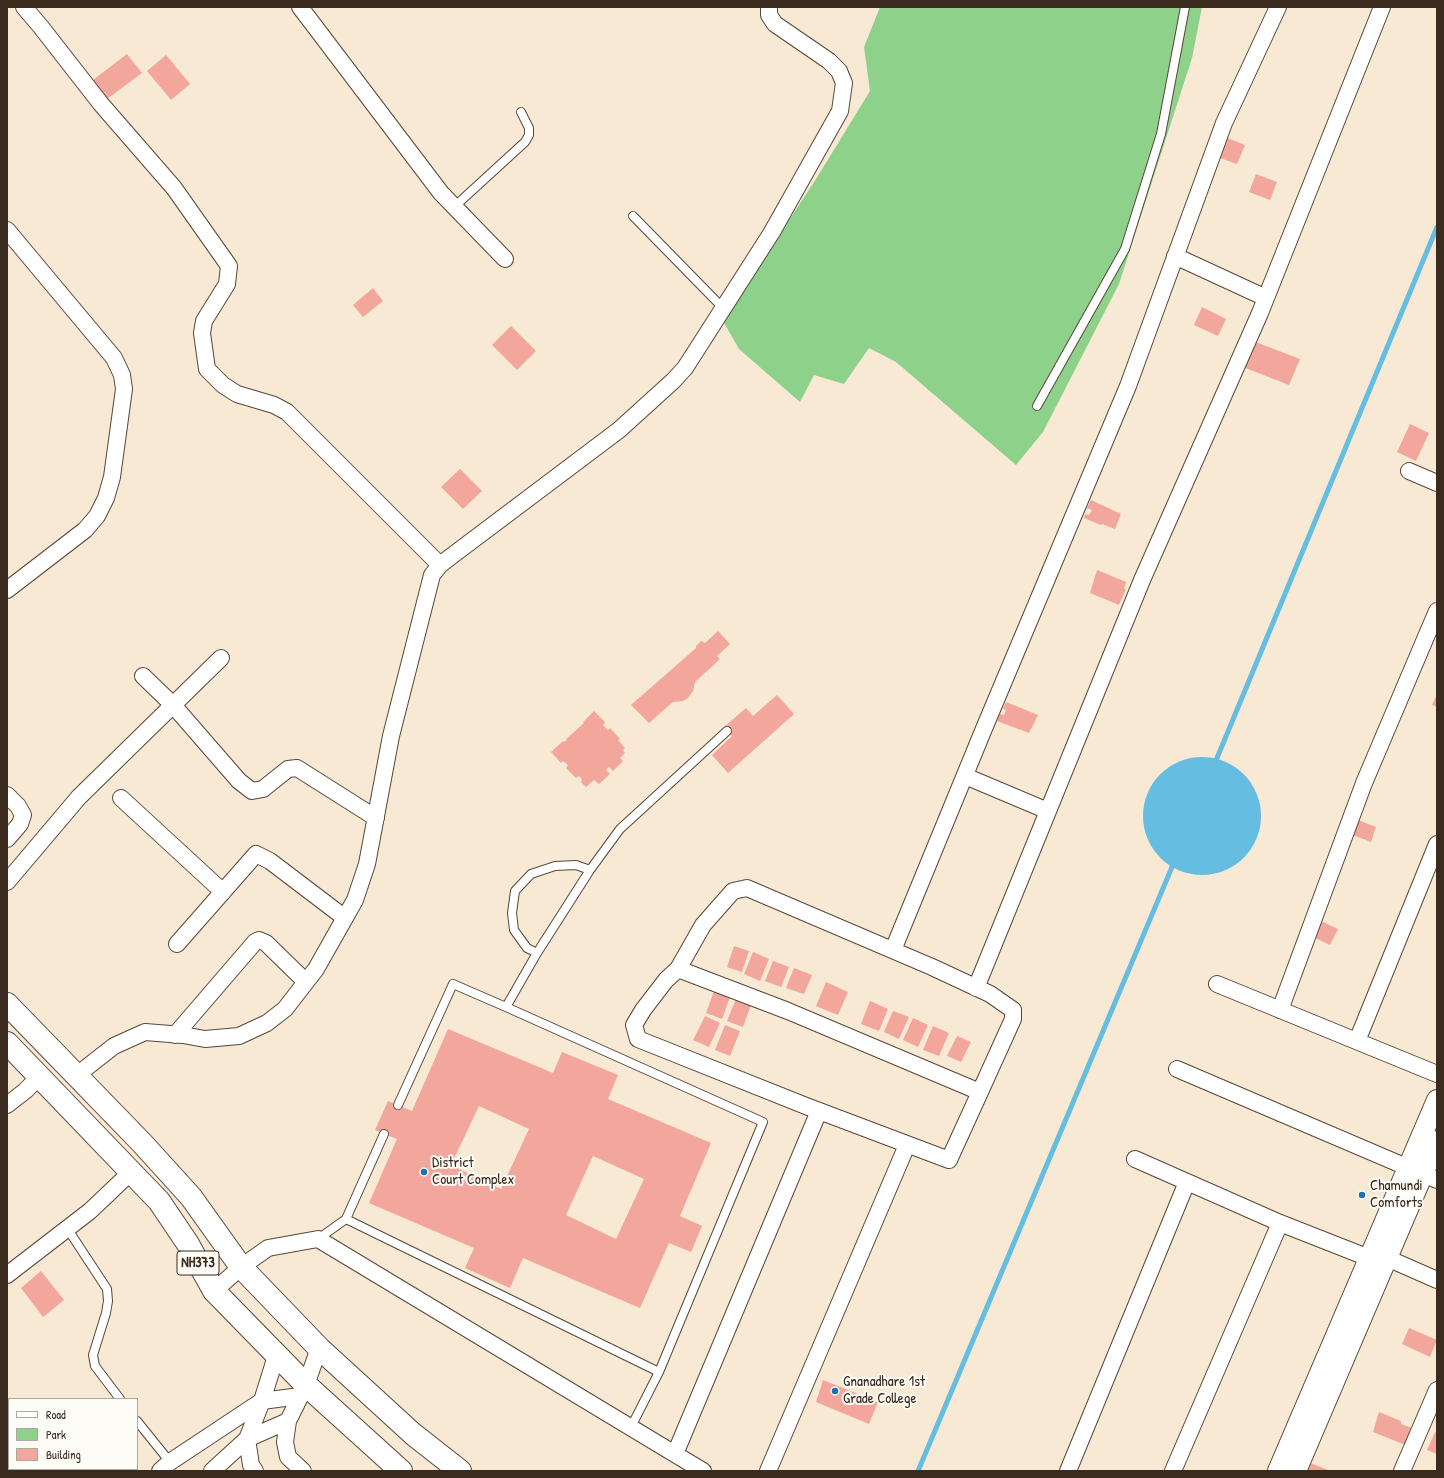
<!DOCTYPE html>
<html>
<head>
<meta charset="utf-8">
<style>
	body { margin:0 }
	#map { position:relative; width:1444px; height:1478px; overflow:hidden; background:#f7e9d4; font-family:"Patrick Hand",sans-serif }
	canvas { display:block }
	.frame { position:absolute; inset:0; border:8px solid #3b2a1e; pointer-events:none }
	.legend { position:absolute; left:8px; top:1398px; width:130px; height:72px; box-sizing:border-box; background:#fdfcf7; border:1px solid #afa8a0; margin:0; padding:5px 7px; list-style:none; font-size:12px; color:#3b2a1e }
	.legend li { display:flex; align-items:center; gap:8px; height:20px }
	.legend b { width:20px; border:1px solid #afa8a0 }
</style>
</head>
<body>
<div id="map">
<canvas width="1444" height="1478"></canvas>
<div class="frame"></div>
<ul class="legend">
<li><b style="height:5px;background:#fff"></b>Road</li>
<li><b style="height:11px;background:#8ed18a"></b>Park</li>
<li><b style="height:11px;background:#f2a69c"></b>Building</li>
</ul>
</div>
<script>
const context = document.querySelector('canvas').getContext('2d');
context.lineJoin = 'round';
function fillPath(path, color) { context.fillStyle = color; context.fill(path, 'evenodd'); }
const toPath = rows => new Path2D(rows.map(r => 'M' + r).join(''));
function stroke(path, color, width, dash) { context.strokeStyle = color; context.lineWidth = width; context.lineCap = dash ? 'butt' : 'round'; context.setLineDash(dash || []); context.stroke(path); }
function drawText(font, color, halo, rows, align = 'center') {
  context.font = font + ' "Patrick Hand",sans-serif'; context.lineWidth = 4; context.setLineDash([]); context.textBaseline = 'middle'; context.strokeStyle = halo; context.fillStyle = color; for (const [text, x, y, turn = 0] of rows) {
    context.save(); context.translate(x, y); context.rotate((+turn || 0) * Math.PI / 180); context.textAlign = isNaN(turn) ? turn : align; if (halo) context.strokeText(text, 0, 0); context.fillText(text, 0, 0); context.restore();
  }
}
const green = toPath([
	[880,7,1202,7,1192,58,1119,284,1043,432,1016,465,896,362,869,348,844,384,814,375,800,402,739,349,723,321,816,179,870,91,864,47]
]);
const water = toPath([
	'1143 816a59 59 0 1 1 118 0a59 59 0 1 1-118 0Z'
]);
const stream = toPath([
	[1217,758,1437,227],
	[918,1471,1172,867]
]);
const building = toPath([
	[127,54,142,73,107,99,93,80],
	[166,55,190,84,171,100,147,71],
	[1225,137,1245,145,1237,164,1217,157],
	[1256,174,1277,182,1270,200,1249,192],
	[373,288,383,301,363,317,353,305],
	[1202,307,1226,319,1218,336,1194,325],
	[511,326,536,351,517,370,492,345],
	[1253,341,1300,359,1289,385,1243,367],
	[1410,424,1429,433,1416,461,1397,452],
	[460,469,482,491,463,509,441,487],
	[1091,500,1121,514,1115,529,1102,524,1101,525,1084,518,1085,514,1089,515,1092,510,1087,508],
	[1097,570,1126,582,1124,589,1126,589,1119,605,1090,593],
	[718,631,730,644,717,656,720,659,695,682,693,691,688,698,683,701,673,702,649,723,631,705,696,648,696,646,701,641,705,643],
	[1437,694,1437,707,1432,705],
	[777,695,794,714,728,773,712,755,732,736,724,727,746,708,753,716],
	[1006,702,1038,715,1029,733,997,721,1000,714,1004,715,1006,710,1003,709],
	[594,711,605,722,603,725,608,730,610,728,620,739,618,740,625,748,623,750,625,753,620,758,623,761,613,771,609,767,606,770,610,774,599,784,594,780,586,787,581,782,582,779,579,776,576,778,566,768,568,765,563,761,561,763,551,752,563,741,564,742,567,740,566,739,584,723,583,722],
	[1355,819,1376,827,1371,842,1350,834],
	[1319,920,1338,929,1330,945,1311,936],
	[734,946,749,951,742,972,727,967],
	[753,952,769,959,760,981,744,974],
	[773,961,789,967,781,987,765,981],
	[794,968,812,975,804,994,786,988],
	[826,982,848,992,838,1015,816,1006],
	[714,991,730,997,722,1019,706,1013],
	[736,999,751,1005,743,1027,727,1021],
	[870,1001,888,1009,879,1031,861,1024],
	[893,1011,909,1017,899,1039,884,1032],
	[705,1016,720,1023,709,1047,693,1040],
	[913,1018,928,1025,918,1047,903,1040],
	[725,1025,740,1031,730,1056,715,1050],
	[933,1026,949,1033,939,1056,923,1050],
	[448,1029,553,1073,562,1052,618,1075,608,1099,711,1143,680,1216,702,1226,691,1252,669,1243,640,1308,523,1258,510,1288,465,1268,474,1248,369,1203,397,1139,375,1130,388,1101,412,1111],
	[479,1106,529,1129,501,1189,451,1165],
	[593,1156,644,1179,616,1239,566,1215],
	[957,1036,971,1042,961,1062,947,1056],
	[41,1271,64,1300,43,1317,21,1288],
	[1409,1328,1437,1340,1430,1357,1402,1344],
	[823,1380,878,1402,869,1424,816,1402],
	[1379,1412,1401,1421,1401,1424,1414,1429,1408,1446,1373,1432],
	[1435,1432,1437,1433,1437,1454,1427,1450],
	[1305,1461,1331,1471,1301,1471]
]);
const service = toPath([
	[454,207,525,142,529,135,529,128,521,112],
	[633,216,723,308],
	[1037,406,1125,249,1161,134,1185,7],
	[537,953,527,948,514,930,512,913,515,891,531,874,555,866,576,865,590,870],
	[506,1007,763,1122,659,1372,631,1427],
	[398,1105,453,984,506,1007,537,953,590,870,620,829,727,731],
	[346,1219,659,1372],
	[67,1228,107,1289,108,1301,106,1313,93,1355,95,1366,120,1399],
	[318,1239,346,1219,384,1134],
	[137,1421,170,1462]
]);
const minor = toPath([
	[24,7,41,27,101,104,174,188,229,266,227,284,204,321,202,333,207,369,223,385,237,394,274,405,287,412,440,565],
	[300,7,441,193,505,259],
	[7,230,114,358,122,375,124,389,112,477,106,498,97,516,85,530,7,590],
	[1175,256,1266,298],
	[1409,471,1437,483],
	[143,676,173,705,239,781,252,791,263,789,288,769,297,768,376,818],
	[965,776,1048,811],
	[7,795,18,806,23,815,20,824,7,839],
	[121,798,223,892],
	[7,882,79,797,221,658],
	[177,944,256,854,270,861,345,918],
	[893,950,983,731,1128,386,1224,123,1278,7],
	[678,969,703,925,733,891,747,888,932,967,990,994,1013,1010,1013,1019,980,1092,949,1160,806,1106,638,1039,634,1025,643,1010,666,980,678,969,788,1011,980,1092],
	[1217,984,1437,1074],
	[976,988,1142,580,1260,313,1382,7],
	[1280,1010,1364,783,1437,611],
	[175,1035,255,942,259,940,266,943,306,982],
	[1357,1041,1437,844],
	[1177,1069,1437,1180],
	[77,1075,114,1046,145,1032,183,1035,205,1039,239,1036,267,1023,285,1009,316,969,355,900,367,864,391,736,432,575,440,565,449,558,619,430,673,381,685,368,772,232,840,111,844,83,839,71,829,61,775,24,769,15,769,7],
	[7,1105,25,1091,40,1076],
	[1135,1159,1280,1223,1369,1258],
	[1387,1258,1437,1280],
	[7,1275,90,1211,131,1172],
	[214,1291,241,1267,268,1248,318,1239,703,1471],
	[675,1454,819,1111],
	[160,1471,170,1462,262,1401,300,1396],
	[212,1471,247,1439,288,1421],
	[255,1471,251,1465,247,1439,262,1401,276,1356],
	[303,1471,288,1457,285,1442,288,1421,306,1385,319,1348],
	[768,1471,907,1145],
	[1068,1471,1187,1182],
	[1173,1471,1280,1223],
	[1402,1471,1437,1390]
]);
const tertiary = toPath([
	[1278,1471,1437,1100],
	[1296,1471,1437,1141]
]);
const trunk = toPath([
	[7,1004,142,1143,191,1197,241,1267,319,1348,413,1434,460,1471],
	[7,1043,159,1201,188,1244,214,1291,222,1299,306,1385,401,1471]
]);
const markers = [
	[424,1172,4,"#1f6fb2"],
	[1362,1195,4,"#1f6fb2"],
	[835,1391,4,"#1f6fb2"]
];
const shields = [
	[198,1263,42]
];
const shieldNames = [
	["NH373",198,1263]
];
const poiNames = [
	["District",432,1163],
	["Court Complex",432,1180],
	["Chamundi",1370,1186],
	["Comforts",1370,1203],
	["Gnanadhare 1st",843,1382],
	["Grade College",843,1399]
];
fillPath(green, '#8ed18a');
fillPath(water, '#65bde2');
stroke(stream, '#65bde2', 5);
fillPath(building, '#f2a69c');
stroke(service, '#574739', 10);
stroke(minor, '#574739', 18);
stroke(tertiary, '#574739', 22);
stroke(trunk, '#574739', 24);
stroke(service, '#fff', 8);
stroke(minor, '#fff', 16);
stroke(tertiary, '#fff', 20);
stroke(trunk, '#fff', 22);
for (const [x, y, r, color] of markers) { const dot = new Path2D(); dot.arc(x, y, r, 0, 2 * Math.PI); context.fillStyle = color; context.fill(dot); stroke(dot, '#fdfcf7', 1.5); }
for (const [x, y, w] of shields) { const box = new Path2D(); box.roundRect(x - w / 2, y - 12, w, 24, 3); context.fillStyle = '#fdfcf7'; context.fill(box); stroke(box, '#3b2a1e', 1); }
drawText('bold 14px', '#3b2a1e', null, shieldNames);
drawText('15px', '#3b2a1e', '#fdfcf7', poiNames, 'left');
</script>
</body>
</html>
